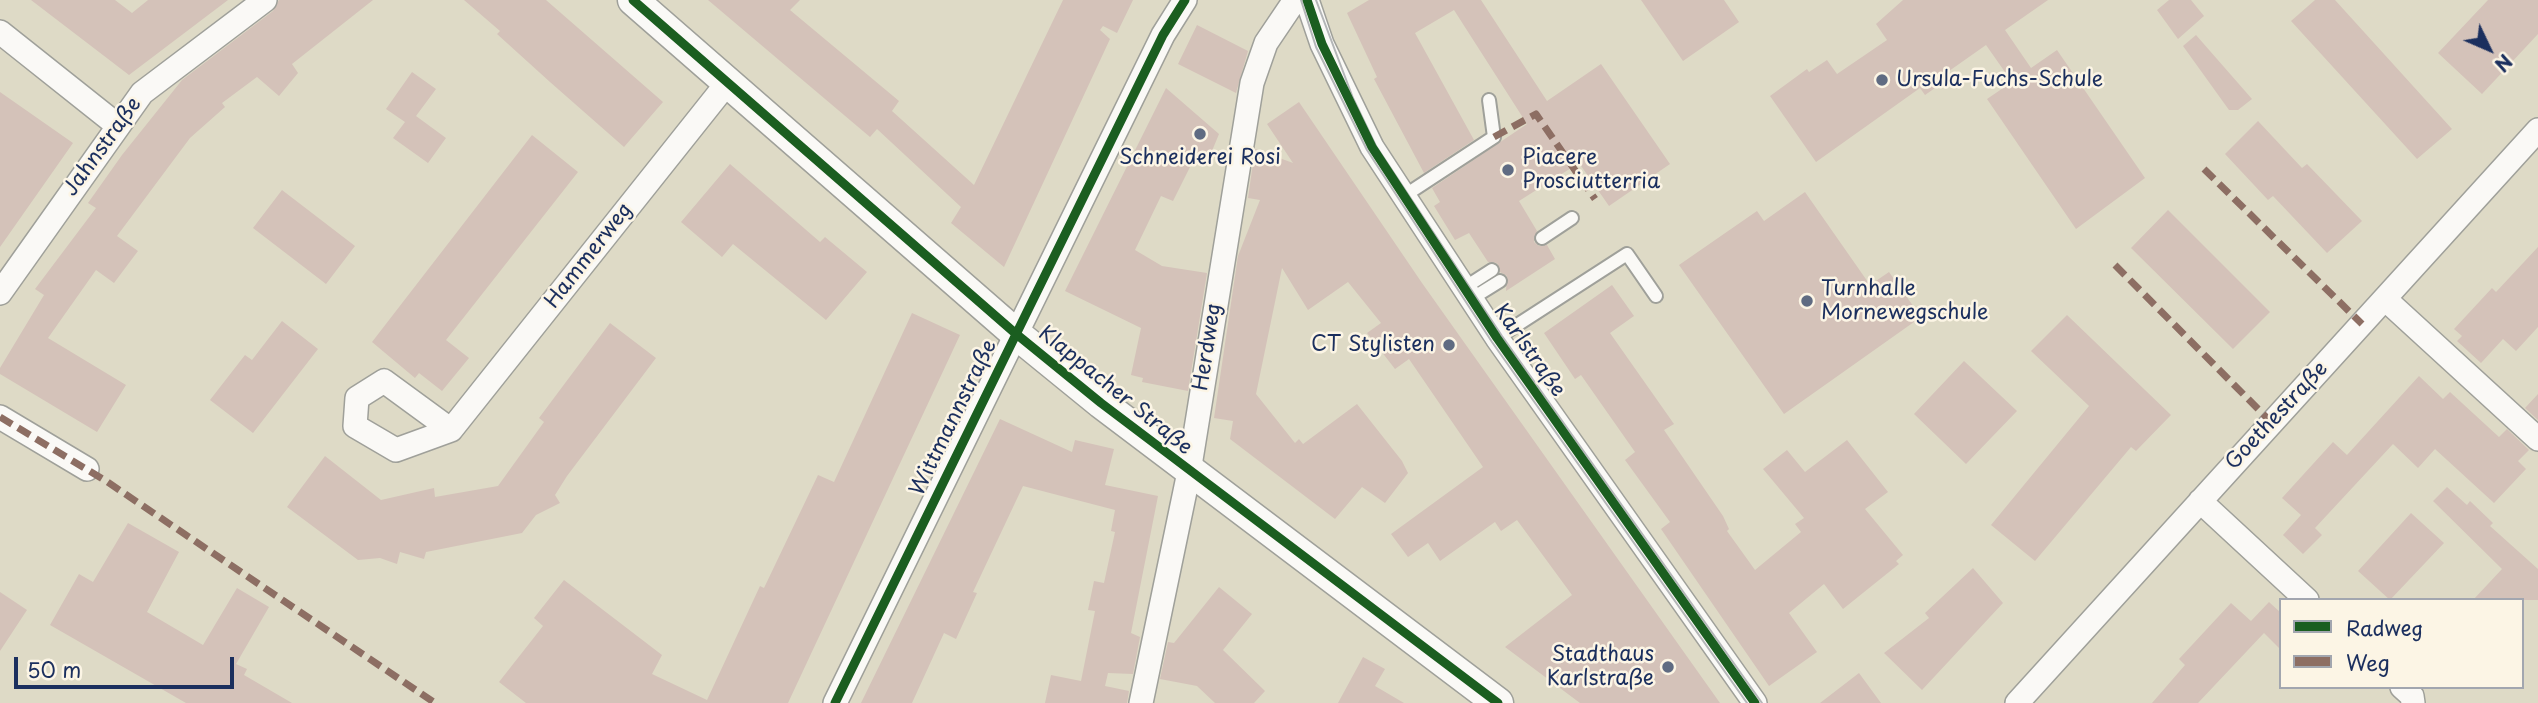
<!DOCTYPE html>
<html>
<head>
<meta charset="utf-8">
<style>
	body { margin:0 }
	#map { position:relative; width:2538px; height:703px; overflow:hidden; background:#dedac6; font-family:"Playpen Sans",sans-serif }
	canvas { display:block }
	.legend { position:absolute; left:2279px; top:598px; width:245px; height:91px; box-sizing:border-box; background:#fcf5e5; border:2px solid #a2a6af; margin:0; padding:9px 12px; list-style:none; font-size:21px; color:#1b2f5e }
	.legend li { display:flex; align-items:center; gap:14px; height:35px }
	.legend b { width:35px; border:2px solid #a2a6af }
	.north { position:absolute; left:2454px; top:14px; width:70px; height:70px; -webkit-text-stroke:5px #fcf5e5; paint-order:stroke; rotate:134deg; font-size:19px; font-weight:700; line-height:28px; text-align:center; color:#1b2f5e }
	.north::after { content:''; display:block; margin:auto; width:24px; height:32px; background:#1b2f5e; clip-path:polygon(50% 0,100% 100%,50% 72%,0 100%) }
	.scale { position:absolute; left:14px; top:657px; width:220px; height:32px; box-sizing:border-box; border:4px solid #1b2f5e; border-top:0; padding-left:9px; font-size:21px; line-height:24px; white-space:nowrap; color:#1b2f5e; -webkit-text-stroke:5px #fcf5e5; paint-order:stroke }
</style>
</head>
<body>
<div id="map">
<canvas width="2538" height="703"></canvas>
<ul class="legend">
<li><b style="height:9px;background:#1b5e20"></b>Radweg</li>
<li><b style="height:9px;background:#8d6e63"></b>Weg</li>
</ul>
<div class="north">N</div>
<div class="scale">50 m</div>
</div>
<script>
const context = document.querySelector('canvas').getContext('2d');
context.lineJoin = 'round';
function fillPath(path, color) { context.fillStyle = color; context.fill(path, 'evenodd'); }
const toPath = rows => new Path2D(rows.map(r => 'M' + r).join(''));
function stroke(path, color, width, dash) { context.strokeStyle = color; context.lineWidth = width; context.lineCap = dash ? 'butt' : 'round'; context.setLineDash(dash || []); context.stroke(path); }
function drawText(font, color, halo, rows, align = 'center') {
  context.font = font + ' "Playpen Sans",sans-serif'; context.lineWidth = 5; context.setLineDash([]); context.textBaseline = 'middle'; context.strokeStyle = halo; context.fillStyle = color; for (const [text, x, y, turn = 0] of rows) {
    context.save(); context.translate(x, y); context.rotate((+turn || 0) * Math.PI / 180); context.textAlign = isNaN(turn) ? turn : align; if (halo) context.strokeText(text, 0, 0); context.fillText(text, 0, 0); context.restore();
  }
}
const building = toPath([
	[31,0,115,0,132,13,148,0,228,0,129,75],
	[279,0,373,0,292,64,298,73,279,96,257,77,222,103,225,107,190,138,117,236,138,251,114,283,96,270,48,338,126,385,97,432,0,374,0,368,44,295,35,289,96,208,88,203,122,155,182,80,273,11],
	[464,0,546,0,663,102,624,147,550,82,497,34,500,31],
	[708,0,800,0,790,10,899,101,892,111,974,185,1063,0,1133,0,1117,33,1103,26,1100,30,1110,39,1004,267,951,223,961,207,877,129,870,137],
	[1369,0,1481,0,1547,101,1601,64,1670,164,1609,206,1579,163,1519,201,1537,231,1534,242,1539,246,1547,245,1555,259,1506,291,1507,276,1500,272,1497,263,1488,262,1469,233,1455,240,1434,206,1440,202,1432,188,1527,124,1454,10,1415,33,1474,140,1424,173,1374,79,1377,77,1347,13],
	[1641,0,1724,0,1739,22,1683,61],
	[1903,0,2048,0,2005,30,2031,68,2057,50,2145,178,2076,229,1987,99,2012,82,1986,45,1942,76,1945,81,1925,95,1920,88,1816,162,1770,96,1807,69,1809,72,1827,60,1837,74,1887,40,1876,24],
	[2169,0,2191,0,2204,16,2178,39,2157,10],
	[2315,0,2335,0,2452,129,2417,159,2291,21],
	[2488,0,2538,0,2538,34,2482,94,2438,53],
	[1197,25,1248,51,1236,93,1178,64],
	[2196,35,2252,99,2238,110,2229,110,2183,46],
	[412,72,436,89,416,116,446,138,428,163,393,138,405,122,386,109],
	[1166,88,1219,134,1207,163,1193,161,1173,201,1161,196,1135,250,1162,266,1207,273,1188,391,1142,382,1143,378,1131,375,1141,328,1065,291],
	[0,92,73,143,0,247],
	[1299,102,1422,283,1720,703,1580,703,1505,647,1572,595,1517,520,1501,531,1495,522,1440,561,1428,543,1408,557,1391,534,1483,467,1409,359,1395,369,1367,333,1381,323,1348,282,1308,310,1282,268,1256,394,1295,443,1299,439,1303,444,1357,404,1402,461,1408,473,1385,503,1362,487,1335,519,1230,439,1233,421,1214,418,1238,256,1260,200,1248,198,1255,149,1293,163,1267,124],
	[2258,121,2302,168,2307,164,2362,221,2327,253,2273,196,2268,200,2225,154],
	[532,135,578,172,446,340,469,358,442,391,419,373,415,378,372,342],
	[730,164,820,242,825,237,867,272,826,320,733,244,722,257,681,222],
	[282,190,355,246,326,284,253,228],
	[1805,192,1870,285,1889,272,1921,317,1784,414,1679,265,1757,211,1764,221],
	[2168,210,2270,312,2233,349,2131,248],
	[2538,247,2538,327,2516,351,2503,339,2481,363,2457,341,2462,336,2454,329,2492,288,2496,292],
	[1612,285,1634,316,1610,333,1674,424,1664,430,1723,516,1729,529,1727,531,1755,570,1801,532,1795,524,1804,518,1763,469,1787,450,1805,472,1847,440,1888,492,1865,509,1903,555,1896,561,1899,564,1843,609,1824,584,1789,613,1817,652,1769,686,1661,529,1670,522,1625,460,1635,452,1581,375,1575,379,1544,333],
	[912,313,960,335,788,703,526,703,499,682,543,626,534,618,564,580,662,655,652,674,707,700,760,586,764,588,818,475,834,482],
	[2067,315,2171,415,2136,451,2131,447,2035,561,1991,525,2089,406,2031,351],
	[282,321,318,349,253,433,210,400,245,355,252,360],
	[610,323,656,358,567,476,555,495,560,503,536,515,522,533,426,552,424,559,400,552,397,564,380,558,358,560,287,507,325,456,381,500,434,488,435,497,498,486,544,422,539,418],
	[1964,361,2017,411,1966,464,1914,414],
	[2419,376,2443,399,2450,392,2499,437,2507,429,2529,450,2518,461,2526,469,2494,503,2435,449,2418,468,2393,444,2315,528,2311,524,2322,535,2303,554,2283,535,2301,515,2282,498,2333,442,2347,455],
	[2538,394,2538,420,2525,408],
	[1000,419,1072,452,1075,440,1114,449,1105,485,1158,496,1131,633,1140,637,1133,674,1108,673,1105,686,1129,691,1127,703,1045,703,1051,675,1081,681,1095,611,1088,610,1094,581,1104,583,1115,532,1111,531,1115,510,1023,486,973,592,977,593,956,639,944,633,912,703,861,703],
	[2447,487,2467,505,2470,501,2493,523,2490,526,2538,569,2538,600,2473,600,2502,569,2433,501],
	[2411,513,2444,543,2390,600,2358,571],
	[128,523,179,552,147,612,203,645,237,588,269,607,236,664,247,669,244,675,292,703,186,703,50,625,79,574,93,582],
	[1973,568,2003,603,1922,690,1884,653,1929,618,1925,613],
	[1219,587,1252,614,1223,650,1265,691,1254,703,1215,703,1197,686,1160,679,1168,642,1174,643],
	[0,592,27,610,0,651],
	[2269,602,2281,613,2281,650,2264,633,2198,703,2152,703,2185,665,2179,659,2231,603,2261,630,2251,621],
	[1363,657,1385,669,1375,686,1404,703,1338,703],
	[1859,673,1881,703,1820,703]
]);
const service = toPath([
	[1404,196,1494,137,1489,100],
	[1542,238,1572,218],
	[1464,288,1492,270],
	[1471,299,1500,281],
	[1497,338,1627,254,1656,296]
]);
const minor = toPath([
	[1307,0,1322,44,1372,147,1497,338,1755,703],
	[0,32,117,125],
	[0,293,142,93,265,0],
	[2385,299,2538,439],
	[0,417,87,469],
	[451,430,384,381,357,398,355,426,396,450,451,430,728,82],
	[2200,501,2307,600],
	[2402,687,2412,696,2413,703],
	[835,703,1163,35,1185,0],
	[1141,703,1189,472,1252,83,1266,43,1295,0],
	[2017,703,2538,130]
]);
const tertiary = toPath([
	[633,0,1015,333,1101,403,1498,703]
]);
const tram = toPath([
	[1301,0,1316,47,1367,150,1492,342,1747,703],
	[1316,0,1353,98,1376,146,1502,336,1762,703]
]);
const quiet = toPath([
	[1494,137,1536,114,1595,199],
	[2204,169,2362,324],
	[2115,265,2271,422],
	[0,417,106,481,435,703]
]);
const cycleway = toPath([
	[633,0,1015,333,1101,403,1498,703],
	[1307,0,1322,44,1372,147,1497,338,1755,703],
	[835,703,1163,35,1185,0]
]);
const markers = [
	[1882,80,7,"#5f6b82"],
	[1200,134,7,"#5f6b82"],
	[1508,170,7,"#5f6b82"],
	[1807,301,7,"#5f6b82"],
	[1449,345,7,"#5f6b82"],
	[1668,667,7,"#5f6b82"]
];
const poiNames = [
	["Ursula-Fuchs-Schule",1896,80],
	["Schneiderei Rosi",1200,158,"center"],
	["Piacere",1522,158],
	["Prosciutterria",1522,182],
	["Turnhalle",1821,289],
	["Mornewegschule",1821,313],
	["CT Stylisten",1435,345,"right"],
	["Stadthaus",1654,655,"right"],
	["Karlstraße",1654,679,"right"]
];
const streetNames = [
	["Jahnstraße",103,147,-54],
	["Hammerweg",589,256,-52],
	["Herdweg",1208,347,-81],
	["Karlstraße",1529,351,55],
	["Klappacher Straße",1115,391,39],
	["Goethestraße",2277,416,-47],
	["Wittmannstraße",954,418,-64]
];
fillPath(building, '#d4c2b9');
stroke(service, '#9fa09a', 16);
stroke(minor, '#9fa09a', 26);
stroke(tertiary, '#9fa09a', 33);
stroke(service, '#faf9f6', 12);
stroke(minor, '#faf9f6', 23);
stroke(tertiary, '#faf9f6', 30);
stroke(tram, '#b4b6b8', 2);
stroke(quiet, '#8d6e63', 7, [14, 7]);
stroke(cycleway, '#1b5e20', 9);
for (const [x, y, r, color] of markers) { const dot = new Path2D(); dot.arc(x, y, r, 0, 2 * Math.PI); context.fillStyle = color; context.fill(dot); stroke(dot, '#fcf5e5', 2.5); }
drawText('21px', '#1b2f5e', '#fcf5e5', poiNames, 'left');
drawText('21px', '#1b2f5e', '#fcf5e5', streetNames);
</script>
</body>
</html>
